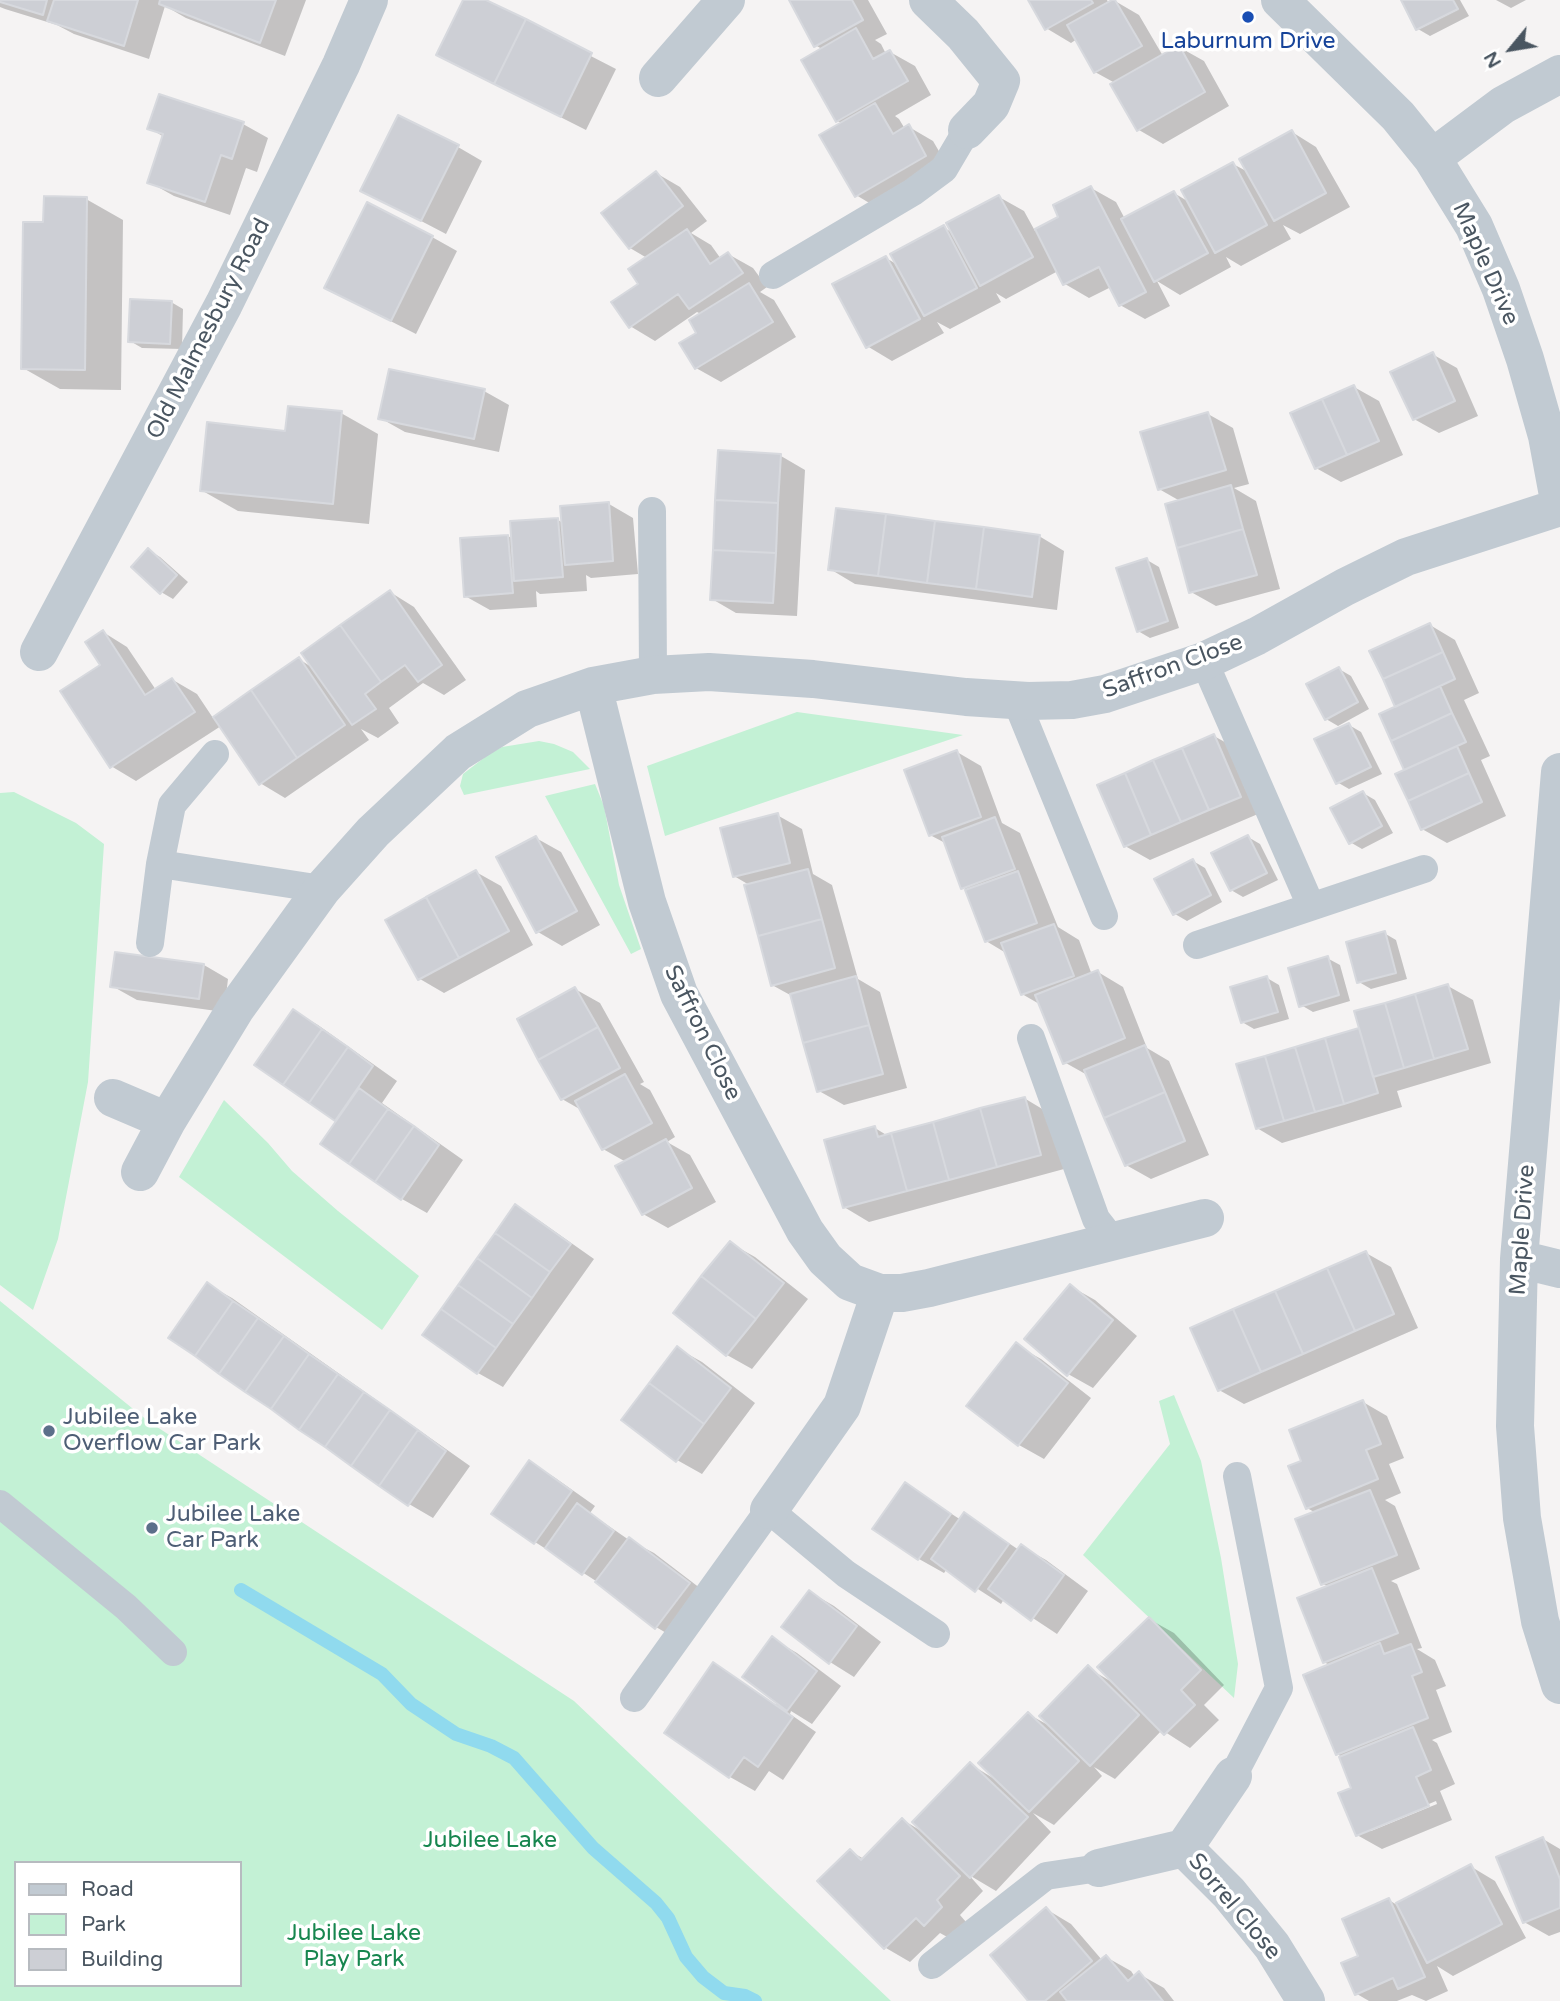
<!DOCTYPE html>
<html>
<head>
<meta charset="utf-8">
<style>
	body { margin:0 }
	#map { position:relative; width:1560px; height:2001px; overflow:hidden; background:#f5f3f3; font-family:"Varela Round",sans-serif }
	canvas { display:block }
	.legend { position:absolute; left:14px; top:1861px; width:228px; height:126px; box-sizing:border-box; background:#fff; border:2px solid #b7bbc0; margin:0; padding:9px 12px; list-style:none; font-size:21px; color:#4a5661 }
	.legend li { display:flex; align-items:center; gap:14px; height:35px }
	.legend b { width:35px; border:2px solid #b7bbc0 }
	.north { position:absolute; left:1476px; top:14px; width:70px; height:70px; -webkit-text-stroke:5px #fff; paint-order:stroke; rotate:240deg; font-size:19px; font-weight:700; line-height:28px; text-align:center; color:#4a5661 }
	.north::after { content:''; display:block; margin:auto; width:24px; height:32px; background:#4a5661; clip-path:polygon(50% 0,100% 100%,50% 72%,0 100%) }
</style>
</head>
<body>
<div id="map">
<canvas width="1560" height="2001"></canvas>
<ul class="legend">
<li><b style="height:9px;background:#c1cad2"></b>Road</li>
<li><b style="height:19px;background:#c3f1d5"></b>Park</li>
<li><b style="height:19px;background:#cdcfd5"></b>Building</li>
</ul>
<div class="north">N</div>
</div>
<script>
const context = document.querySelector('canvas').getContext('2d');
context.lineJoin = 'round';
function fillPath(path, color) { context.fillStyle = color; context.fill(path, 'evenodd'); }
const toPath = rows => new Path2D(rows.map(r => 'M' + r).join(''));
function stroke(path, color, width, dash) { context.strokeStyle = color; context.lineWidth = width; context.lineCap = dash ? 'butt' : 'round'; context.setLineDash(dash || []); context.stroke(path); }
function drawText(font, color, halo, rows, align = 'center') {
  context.font = font + ' "Varela Round",sans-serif'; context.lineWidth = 7; context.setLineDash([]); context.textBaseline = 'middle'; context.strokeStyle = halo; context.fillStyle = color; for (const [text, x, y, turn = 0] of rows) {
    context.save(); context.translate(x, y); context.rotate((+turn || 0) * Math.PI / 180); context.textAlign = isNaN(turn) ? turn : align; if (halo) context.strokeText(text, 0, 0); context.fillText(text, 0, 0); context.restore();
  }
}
const green = toPath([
	[797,712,963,735,665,836,647,766],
	[539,741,554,744,573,752,590,769,464,795,460,786,463,774,489,754,502,747],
	[595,784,604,806,619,885,641,949,631,954,545,796],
	[14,792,76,823,104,844,88,1082,58,1239,33,1310,0,1285,0,793],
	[224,1100,268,1143,292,1171,338,1211,419,1276,382,1330,179,1177],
	[0,1301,148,1421,574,1701,891,2001,0,2001],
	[16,1863,240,1863,240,1985,16,1985],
	[1174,1395,1201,1461,1221,1558,1238,1664,1234,1698,1083,1555,1170,1444,1159,1401]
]);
const shadow = toPath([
	[0,0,306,0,285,56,186,18,165,6,149,59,74,34,57,25,5,9,0,7],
	[465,0,482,0,616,69,586,130,463,68],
	[791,0,868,0,887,34,875,40,881,44,886,54,890,52,915,66,931,95,895,116,899,119,905,129,909,127,933,141,950,170,881,210,856,195,842,123,837,121,822,49,815,45],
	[1030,0,1107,0,1109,4,1115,1,1139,15,1163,56,1179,47,1204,61,1229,106,1163,144,1139,130,1115,83,1095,72,1077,39,1071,43,1046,28],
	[1403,0,1460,0,1469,16,1430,36,1418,29],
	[1496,0,1526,0,1511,8],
	[243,124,268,138,257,172,246,168,230,215,174,196,149,182,164,137,149,128],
	[1292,132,1316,147,1350,207,1300,234,1283,225,1291,239,1241,266,1226,257,1231,267,1180,295,1157,281,1170,306,1145,319,1120,305,1111,287,1089,298,1065,284,1058,271,1006,299,996,293,1001,302,950,329,937,322,944,333,892,361,867,346,886,258,898,265,943,227,953,233,999,197,1024,211,1035,231,1061,218,1091,188,1116,202,1125,219,1174,193,1189,202,1233,164,1250,173],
	[458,147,482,161,446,234,362,190],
	[656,173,680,187,707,221,691,233,711,245,721,259,728,254,753,268,767,287,760,292,774,300,796,337,721,382,696,368,701,314,697,312,655,341,630,326,647,258,630,248],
	[86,199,123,220,121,390,60,389,23,368,44,224],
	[432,237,457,251,416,334,351,301],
	[171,302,183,309,182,349,142,348,130,341],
	[1432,354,1457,368,1478,416,1439,433,1414,419],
	[1354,387,1379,401,1403,455,1341,482,1316,468],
	[484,391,509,405,499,452,405,432,380,418],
	[341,413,378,434,369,524,238,511,201,490,287,433],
	[1208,414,1233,428,1249,484,1234,488,1256,501,1280,589,1216,606,1191,592,1180,501,1159,489],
	[781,456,805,470,797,616,736,613,712,599],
	[609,504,633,518,638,574,591,578,586,575,587,591,540,594,536,591,537,607,490,610,465,596,508,536,513,539,558,520,563,523],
	[1039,536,1064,551,1057,610,855,584,830,569],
	[148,550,160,557,188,582,173,599,161,592],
	[1147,560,1159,567,1179,628,1150,638,1138,631],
	[390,592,414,607,466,680,444,695,423,683,389,708,399,723,378,738,361,729,369,740,285,798,260,783,221,726,136,781,111,766,103,665,103,632,127,647,156,690,173,680,197,694,213,718,299,659,313,668],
	[1430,625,1455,640,1479,693,1464,700,1490,756,1481,760,1506,816,1447,843,1422,829,1407,771,1397,708],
	[1339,669,1351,676,1369,709,1338,726,1326,719],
	[1349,725,1361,732,1382,774,1349,789,1337,782],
	[1214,736,1239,750,1265,811,1150,860,1125,846],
	[957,752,981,766,1002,823,1020,833,1058,927,1079,940,1092,975,1098,972,1123,987,1147,1048,1169,1061,1209,1155,1151,1179,1126,1165,1089,1076,1064,1062,1041,1005,1022,994,1006,953,986,941,947,844,930,835],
	[1363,793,1375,800,1393,833,1362,849,1350,842],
	[777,815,802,829,813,874,832,885,858,979,880,992,907,1088,844,1105,819,1091,792,996,772,985,751,886,734,876],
	[1248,837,1260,844,1278,880,1243,897,1231,890],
	[536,838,561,852,600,925,562,946,538,932],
	[1193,861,1205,868,1222,902,1187,921,1175,914],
	[476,872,501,886,533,945,444,993,420,979],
	[1384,933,1396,940,1407,979,1371,989,1359,982],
	[1327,958,1340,965,1350,1001,1313,1012,1301,1005],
	[204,965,228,979,224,1012,137,1000,112,986],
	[1267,978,1279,985,1289,1019,1254,1029,1242,1022],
	[1448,986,1473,1000,1491,1063,1397,1091,1402,1107,1282,1143,1257,1128,1361,1029],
	[575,989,600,1003,644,1082,640,1084,650,1090,675,1137,667,1142,690,1155,716,1202,668,1228,643,1214,626,1162,603,1149,583,1111,562,1099],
	[294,1011,318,1025,397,1081,382,1103,463,1160,427,1213,402,1199,323,1144,338,1121,257,1064],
	[1024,1098,1049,1113,1064,1169,869,1222,844,1207,875,1128,888,1136],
	[516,1206,540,1221,594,1259,503,1387,478,1373,425,1335],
	[730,1243,755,1257,808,1299,752,1369,727,1355,675,1313],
	[1366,1253,1391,1267,1418,1328,1244,1404,1219,1390],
	[207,1284,232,1298,470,1466,433,1518,409,1504],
	[1070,1286,1095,1300,1137,1336,1093,1388,1068,1374],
	[1016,1345,1041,1359,1091,1398,1044,1459,1019,1445],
	[677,1348,702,1362,755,1403,702,1474,677,1460],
	[1363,1402,1387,1416,1404,1458,1389,1464,1401,1493,1385,1500,1395,1506,1420,1569,1391,1581,1397,1584,1422,1648,1417,1649,1435,1660,1446,1686,1436,1690,1452,1732,1432,1740,1437,1743,1455,1784,1440,1791,1452,1820,1382,1849,1357,1835,1354,1789,1340,1756,1338,1754,1331,1666,1324,1662,1329,1587,1323,1584,1316,1513,1307,1508,1304,1462],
	[1436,1801,1437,1804,1371,1831,1371,1828],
	[529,1462,554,1477,595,1506,590,1513,629,1540,654,1553,713,1598,680,1641,656,1627,596,1581,535,1542],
	[906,1484,961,1520,965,1514,1019,1550,1021,1546,1046,1560,1088,1591,1057,1634,1004,1599,1001,1604,947,1569,944,1573,919,1559,875,1528],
	[810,1592,834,1606,881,1642,854,1677,830,1662],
	[1149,1619,1174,1633,1224,1685,1204,1705,1219,1720,1190,1748,1162,1730,1115,1779,1094,1767,1102,1776,1054,1825,1033,1813,1051,1832,996,1891,969,1875,983,1891,960,1915,966,1922,949,1938,940,1933,910,1962,886,1948,820,1881,850,1851,864,1859,903,1820,923,1832,970,1764,993,1778,1028,1714,1050,1726,1088,1668,1112,1682],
	[773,1639,797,1653,841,1686,812,1724,791,1711,790,1714,816,1732,783,1780,769,1771,755,1791,730,1777,714,1664,776,1705,778,1702],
	[1543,1839,1560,1849,1560,1932,1549,1936,1524,1922],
	[1470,1866,1495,1881,1526,1938,1453,1976,1437,1966,1448,1991,1426,2001,1412,1995,1397,2001,1369,2001,1357,1994,1361,1956,1389,1900,1397,1905],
	[1046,1909,1071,1924,1102,1960,1106,1957,1131,1971,1135,1977,1139,1974,1164,1988,1174,2001,1030,2001]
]);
const stream = toPath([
	[241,1590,382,1674,411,1704,456,1734,491,1746,514,1758,593,1848,656,1903,668,1918,686,1957,703,1977,724,1993,745,1996,755,2001]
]);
const building = toPath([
	[0,0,47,0,43,15,0,2,0,0],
	[54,0,138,0,124,46,47,21,54,0],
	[160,0,276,0,260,43,159,4,160,0],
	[463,0,486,0,526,19,494,84,436,55,463,0],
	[789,0,852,0,863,20,814,47,789,0],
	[1028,0,1091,0,1093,3,1045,30,1028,0],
	[1112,0,1115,0,1142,46,1094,73,1067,25,1112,0],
	[1401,0,1453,0,1458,9,1416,30,1401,0],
	[526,19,592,53,561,117,494,84,526,19],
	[856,28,873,59,890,50,908,81,836,122,801,60,856,28],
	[1179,45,1205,92,1137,131,1110,84,1179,45],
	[159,94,244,122,232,159,221,155,205,202,147,183,163,134,147,129,159,94],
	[875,103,893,134,909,124,926,156,855,197,819,135,875,103],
	[398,115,459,145,421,221,360,191,398,115],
	[1292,130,1326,193,1274,221,1239,159,1292,130],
	[1233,162,1267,225,1215,253,1181,190,1233,162],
	[656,171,683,206,629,249,601,213,656,171],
	[1091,186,1146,292,1119,306,1099,267,1063,285,1035,229,1058,217,1053,205,1091,186],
	[1174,191,1208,253,1154,282,1121,219,1174,191],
	[999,195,1033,257,980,286,946,223,999,195],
	[44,196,87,197,85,370,21,369,23,222,43,222,44,196],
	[367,202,433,236,391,321,324,288,367,202],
	[944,225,977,288,924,316,890,254,944,225],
	[687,229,710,264,728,252,743,273,689,309,678,294,629,328,611,302,638,284,628,269,687,229],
	[886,256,920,319,866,348,832,284,886,256],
	[749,283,773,322,695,369,679,343,696,333,689,320,749,283],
	[130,299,172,301,170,344,128,342,130,299],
	[1433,352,1455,401,1413,420,1390,372,1433,352],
	[389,369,485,389,474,439,378,419,389,369],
	[1354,385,1379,441,1347,455,1322,399,1354,385],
	[1322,399,1347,455,1315,469,1290,413,1322,399],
	[288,406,342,411,333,504,200,491,207,422,285,431,288,406],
	[1208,412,1226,470,1158,490,1140,432,1208,412],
	[718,450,781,454,778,503,715,500,718,450],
	[1231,485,1243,529,1177,548,1165,504,1231,485],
	[715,500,778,503,776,553,713,550,715,500],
	[609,502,613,561,565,565,560,506,609,502],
	[836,508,886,514,878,576,828,570,836,508],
	[886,514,935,521,927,583,878,576,886,514],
	[558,518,563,577,514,581,510,521,558,518],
	[935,521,984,527,976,589,927,583,935,521],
	[984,527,1040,535,1032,597,976,589,984,527],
	[1243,529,1257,575,1189,593,1177,548,1243,529],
	[508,535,513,593,464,597,460,538,508,535],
	[148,548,177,575,160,594,131,567,148,548],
	[713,550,776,553,773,603,710,600,713,550],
	[1147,558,1168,621,1137,632,1116,568,1147,558],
	[390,590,442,665,418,682,405,665,381,682,340,625,390,590],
	[1430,623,1443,652,1383,679,1369,651,1430,623],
	[340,625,381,682,365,694,376,709,352,725,301,653,340,625],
	[103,630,145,695,172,678,195,712,110,768,60,691,100,665,85,642,103,630],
	[1443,652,1455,679,1395,707,1383,679,1443,652],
	[299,657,345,725,297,758,251,690,299,657],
	[1339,667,1358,702,1325,720,1306,684,1339,667],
	[1440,686,1452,713,1391,741,1379,714,1440,686],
	[251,690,297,758,259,785,213,717,251,690],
	[1452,713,1466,742,1404,770,1391,741,1452,713],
	[1349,723,1371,767,1336,784,1314,739,1349,723],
	[1214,734,1241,797,1209,810,1182,748,1214,734],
	[1457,746,1469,773,1408,801,1395,774,1457,746],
	[1182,748,1209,810,1181,822,1153,760,1182,748],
	[957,750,981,817,929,836,904,770,957,750],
	[1153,760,1181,822,1151,835,1125,773,1153,760],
	[1125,773,1151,835,1124,847,1097,785,1125,773],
	[1469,773,1482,802,1421,830,1408,801,1469,773],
	[1363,791,1382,826,1349,844,1330,808,1363,791],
	[778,813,790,863,733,877,720,828,778,813],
	[995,817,1015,869,961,889,942,837,995,817],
	[1248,835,1267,873,1230,891,1211,853,1248,835],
	[536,836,577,911,536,933,496,857,536,836],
	[1193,859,1211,895,1173,915,1154,879,1193,859],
	[808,869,822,919,758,936,744,885,808,869],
	[476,870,509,931,459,958,426,897,476,870],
	[1018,871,1037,923,985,942,965,890,1018,871],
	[426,897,459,958,418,980,385,920,426,897],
	[822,919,835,968,771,986,758,936,822,919],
	[1054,924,1074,976,1021,995,1001,943,1054,924],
	[1385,931,1396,973,1357,983,1346,942,1385,931],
	[115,952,204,964,199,999,110,987,115,952],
	[1328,956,1339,995,1299,1007,1288,968,1328,956],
	[1098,970,1125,1038,1063,1064,1035,995,1098,970],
	[856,976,869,1025,803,1043,790,994,856,976],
	[1267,976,1278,1012,1241,1023,1230,987,1267,976],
	[1448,984,1468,1049,1434,1059,1415,994,1448,984],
	[575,987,598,1027,538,1060,517,1019,575,987],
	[1415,994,1434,1059,1404,1068,1385,1003,1415,994],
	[1385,1003,1404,1068,1373,1077,1354,1011,1385,1003],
	[293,1009,322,1029,283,1085,254,1065,293,1009],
	[869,1025,883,1074,817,1092,803,1043,869,1025],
	[598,1027,620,1068,561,1100,538,1060,598,1027],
	[1359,1028,1378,1093,1344,1104,1325,1038,1359,1028],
	[322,1029,348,1047,309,1103,283,1085,322,1029],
	[1325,1038,1344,1104,1315,1112,1295,1047,1325,1038],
	[1145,1045,1165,1092,1104,1118,1084,1070,1145,1045],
	[348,1047,373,1066,335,1121,309,1103,348,1047],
	[1295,1047,1315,1112,1284,1121,1265,1056,1295,1047],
	[1265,1056,1284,1121,1256,1129,1236,1064,1265,1056],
	[625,1074,652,1123,602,1150,575,1101,625,1074],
	[359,1088,388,1109,349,1164,320,1144,359,1088],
	[1165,1092,1185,1141,1125,1166,1104,1118,1165,1092],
	[1025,1097,1041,1155,997,1167,980,1108,1025,1097],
	[980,1108,997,1167,949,1180,933,1122,980,1108],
	[388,1109,414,1126,375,1182,349,1164,388,1109],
	[933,1122,949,1180,907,1191,891,1133,933,1122],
	[414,1126,439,1145,401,1200,375,1182,414,1126],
	[875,1126,878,1137,891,1133,907,1191,843,1208,824,1140,875,1126],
	[666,1139,692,1188,642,1215,615,1166,666,1139],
	[515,1204,571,1244,550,1272,495,1233,515,1204],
	[495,1233,550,1272,532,1298,477,1258,495,1233],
	[730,1241,784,1283,756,1319,701,1276,730,1241],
	[1366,1251,1394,1314,1355,1331,1327,1268,1366,1251],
	[477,1258,532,1298,513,1324,458,1285,477,1258],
	[1327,1268,1355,1331,1303,1354,1275,1291,1327,1268],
	[701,1276,756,1319,726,1356,673,1313,701,1276],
	[207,1282,233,1301,195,1356,168,1338,207,1282],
	[1070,1284,1113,1320,1067,1376,1024,1339,1070,1284],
	[458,1285,513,1324,496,1348,441,1309,458,1285],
	[1275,1291,1303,1354,1261,1372,1233,1309,1275,1291],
	[233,1301,258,1318,219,1374,195,1356,233,1301],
	[441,1309,496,1348,477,1374,422,1335,441,1309],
	[1233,1309,1261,1372,1218,1391,1190,1328,1233,1309],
	[258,1318,284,1336,245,1392,219,1374,258,1318],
	[284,1336,309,1354,271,1409,245,1392,284,1336],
	[1016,1342,1068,1383,1018,1446,966,1406,1016,1342],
	[677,1346,731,1388,704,1424,649,1383,677,1346],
	[309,1354,338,1374,299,1430,271,1409,309,1354],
	[338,1374,364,1392,325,1447,299,1430,338,1374],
	[649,1383,704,1424,676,1462,621,1420,649,1383],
	[364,1392,390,1410,351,1466,325,1447,364,1392],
	[1363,1400,1381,1444,1366,1450,1378,1479,1306,1509,1288,1466,1301,1461,1289,1430,1363,1400],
	[390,1410,418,1430,379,1486,351,1466,390,1410],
	[418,1430,446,1451,408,1506,379,1486,418,1430],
	[529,1460,572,1491,534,1544,491,1514,529,1460],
	[905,1482,951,1514,918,1560,872,1529,905,1482],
	[1370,1490,1397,1555,1321,1585,1295,1519,1370,1490],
	[577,1503,614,1531,582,1575,545,1548,577,1503],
	[964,1512,1009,1544,975,1592,931,1559,964,1512],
	[629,1537,690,1583,655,1629,595,1582,629,1537],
	[1021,1544,1064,1575,1031,1621,988,1589,1021,1544],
	[1372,1568,1398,1633,1323,1663,1297,1598,1372,1568],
	[809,1590,857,1626,829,1664,781,1627,809,1590],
	[1149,1617,1201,1670,1181,1690,1195,1705,1164,1735,1097,1667,1149,1617],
	[772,1636,817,1671,787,1711,742,1677,772,1636],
	[1380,1643,1384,1654,1411,1644,1422,1672,1412,1676,1428,1718,1336,1755,1303,1675,1380,1643],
	[713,1662,793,1717,758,1767,744,1757,729,1778,664,1733,713,1662],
	[1088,1665,1139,1715,1090,1766,1039,1716,1088,1665],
	[1028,1712,1079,1761,1029,1812,978,1763,1028,1712],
	[1413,1727,1431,1770,1416,1777,1429,1806,1356,1836,1338,1793,1351,1788,1339,1757,1413,1727],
	[970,1762,1028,1817,970,1878,912,1822,970,1762],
	[902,1818,960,1876,937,1900,942,1907,924,1926,916,1918,884,1949,817,1881,850,1849,861,1860,902,1818],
	[1543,1837,1560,1879,1560,1908,1523,1923,1496,1857,1543,1837],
	[1471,1864,1502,1924,1427,1963,1396,1903,1471,1864],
	[1389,1898,1425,1977,1398,1989,1393,1978,1355,1995,1341,1963,1358,1956,1342,1919,1389,1898],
	[1046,1907,1092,1961,1045,2001,1028,2001,990,1955,1046,1907],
	[1106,1955,1128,1981,1139,1971,1163,2001,1067,2001,1060,1992,1106,1955]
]);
const service = toPath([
	[773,275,913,192,944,169,967,130],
	[652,511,653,675],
	[1204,661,1311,906],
	[1016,700,1104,916],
	[160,864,322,889],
	[150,943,160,864,172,805,215,754],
	[1197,945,1424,869],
	[1031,1038,1096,1219,1114,1242],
	[0,1504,126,1607,173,1652],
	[634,1698,769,1510,846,1574,936,1634],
	[1233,1776,1279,1688,1237,1476],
	[932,1965,1046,1876,1099,1868]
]);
const minor = toPath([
	[928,0,963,34,1001,81,991,105,967,130],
	[1280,0,1398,116,1432,158,1474,226,1501,289,1525,359,1547,436,1560,506],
	[658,78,726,0],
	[1432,158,1503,105,1560,74],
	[39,652,224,304,341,65,369,0],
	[593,686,647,902,679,994,805,1231,825,1259,850,1282,880,1293,902,1293,929,1288,1205,1218],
	[1560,772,1519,1259,1515,1426,1522,1518,1540,1621,1560,1685],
	[113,1098,167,1121,140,1172],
	[167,1121,236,1008,322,889,373,832,458,752,527,709,593,686,653,675,709,672,813,679,966,697,1028,701,1072,700,1105,694,1204,661,1257,636,1345,587,1406,557,1560,507],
	[1519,1259,1560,1269],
	[769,1510,842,1406,880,1293],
	[1184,1848,1229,1893,1272,1946,1306,2001],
	[1099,1868,1184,1848,1233,1776]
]);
const markers = [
	[1248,17,7,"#1a4fb4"],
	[49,1431,7,"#5c6f8a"],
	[152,1528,7,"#5c6f8a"]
];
const transitNames = [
	["Laburnum Drive",1248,42]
];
const streetNames = [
	["Maple Drive",1485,264,66],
	["Old Malmesbury Road",209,329,-63],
	["Saffron Close",1173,667,-20],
	["Saffron Close",702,1033,64],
	["Maple Drive",1523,1230,-86],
	["Sorrel Close",1234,1907,50]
];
const serviceNames = [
	["Jubilee Lake",63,1418],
	["Overflow Car Park",63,1444],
	["Jubilee Lake",166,1515],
	["Car Park",166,1541]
];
const parkNames = [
	["Jubilee Lake",490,1841],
	["Jubilee Lake",354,1934],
	["Play Park",354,1960]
];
fillPath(green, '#c3f1d5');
fillPath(shadow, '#0003');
stroke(stream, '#90daee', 14);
fillPath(building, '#cdcfd5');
stroke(building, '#d7d9de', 2);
stroke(service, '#c1cad2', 28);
stroke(minor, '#c1cad2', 38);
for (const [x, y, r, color] of markers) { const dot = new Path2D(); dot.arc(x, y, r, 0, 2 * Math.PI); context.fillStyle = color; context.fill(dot); stroke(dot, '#fff', 2.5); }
drawText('23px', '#164399', '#fff', transitNames);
drawText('23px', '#4a5661', '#fff', streetNames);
drawText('23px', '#4e5e75', '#fff', serviceNames, 'left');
drawText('23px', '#17864f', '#fff', parkNames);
</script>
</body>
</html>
